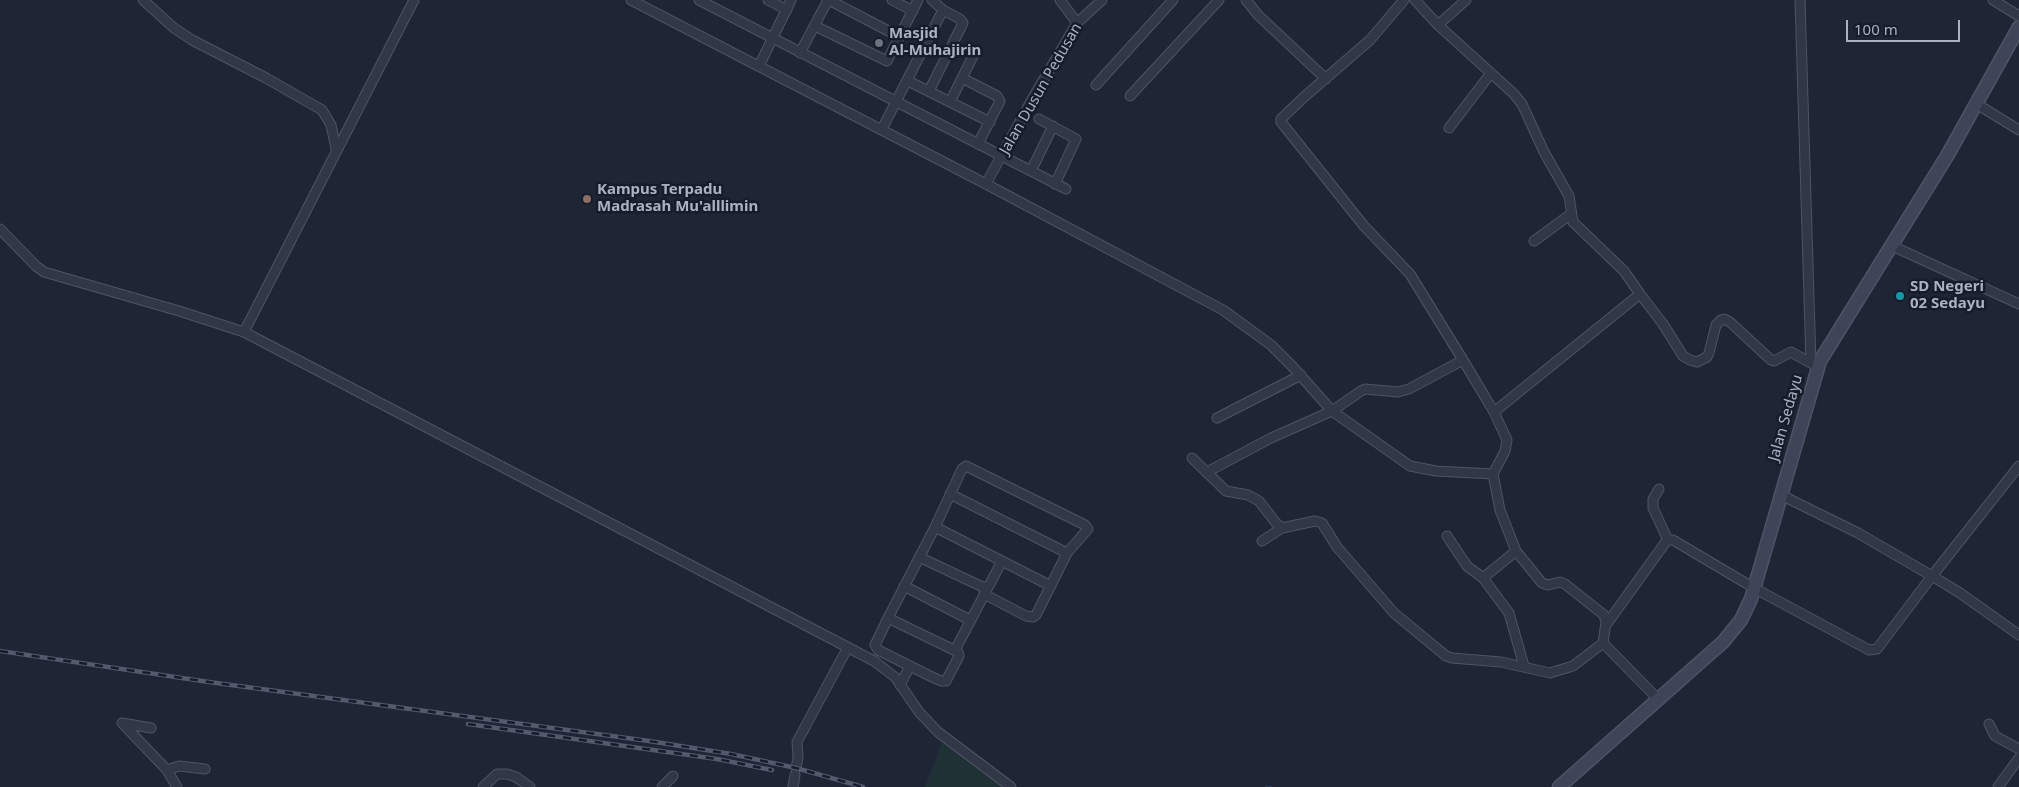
<!DOCTYPE html>
<html>
<head>
<meta charset="utf-8">
<style>
	body { margin:0 }
	#map { position:relative; width:2019px; height:787px; overflow:hidden; background:#1e2535; font-family:"Noto Sans",sans-serif }
	canvas { display:block }
	.scale { position:absolute; left:1846px; top:20px; width:114px; height:22px; box-sizing:border-box; border:2px solid #abb1c3; border-top:0; padding-left:6px; font-size:15px; line-height:18px; white-space:nowrap; color:#abb1c3; -webkit-text-stroke:4px #171c2a; paint-order:stroke }
</style>
</head>
<body>
<div id="map">
<canvas width="2019" height="787"></canvas>
<div class="scale">100 m</div>
</div>
<script>
const context = document.querySelector('canvas').getContext('2d');
context.lineJoin = 'round';
function fillPath(path, color) { context.fillStyle = color; context.fill(path, 'evenodd'); }
const toPath = rows => new Path2D(rows.map(r => 'M' + r).join(''));
function stroke(path, color, width, dash) { context.strokeStyle = color; context.lineWidth = width; context.lineCap = dash ? 'butt' : 'round'; context.setLineDash(dash || []); context.stroke(path); }
function drawText(font, color, halo, rows, align = 'center') {
  context.font = font + ' "Noto Sans",sans-serif'; context.lineWidth = 5; context.setLineDash([]); context.textBaseline = 'middle'; context.strokeStyle = halo; context.fillStyle = color; for (const [text, x, y, turn = 0] of rows) {
    context.save(); context.translate(x, y); context.rotate((+turn || 0) * Math.PI / 180); context.textAlign = isNaN(turn) ? turn : align; if (halo) context.strokeText(text, 0, 0); context.fillText(text, 0, 0); context.restore();
  }
}
const green = toPath([
	[943,739,1006,787,925,787]
]);
const stream = toPath([
	[1625,737,1679,689],
	[1266,787,1271,787]
]);
const street = toPath([
	[143,0,174,28,192,40,266,78,322,110,331,125,336,149],
	[631,0,986,184,1223,310,1271,345,1293,367,1332,411,1410,466,1436,471,1493,474,1500,510,1516,551,1542,583,1548,585,1560,582,1565,584,1604,615,1606,622,1603,643,1658,699],
	[699,0,1066,189],
	[768,0,787,10],
	[829,0,900,37],
	[892,0,913,11],
	[1060,0,1077,23],
	[1246,0,1258,15,1326,79],
	[1404,0,1370,40,1304,97,1281,119,1281,122,1364,226,1410,274,1463,360,1494,412,1507,440,1505,451,1493,474],
	[1415,0,1438,25,1466,0],
	[1800,0,1811,363],
	[1993,0,2019,16],
	[1438,25,1514,94,1522,104,1544,152,1569,196,1573,222,1624,271,1640,294],
	[815,26,887,61,918,0],
	[800,53,828,0],
	[759,66,791,0],
	[962,78,997,96,1000,101,978,144],
	[908,81,990,122],
	[1096,85,1173,0],
	[929,91,963,23,960,19,943,10,932,0],
	[1130,96,1219,0],
	[950,102,974,54],
	[1975,103,2019,130],
	[1039,119,1076,139,1055,184],
	[1449,128,1491,73],
	[882,129,943,10],
	[1031,171,1053,126],
	[986,184,1031,101,1077,23,1102,0],
	[0,229,36,266,44,272,179,311,244,332,874,661,895,677,919,712,938,732,1011,787],
	[1534,241,1571,214],
	[1890,245,2019,304],
	[244,332,414,0],
	[1494,412,1640,294,1663,324,1683,356,1690,360,1697,362,1707,357,1709,353,1716,325,1721,320,1724,319,1730,322,1771,360,1774,361,1791,352,1818,367],
	[1217,418,1301,375],
	[1192,458,1226,491,1248,495,1259,501,1276,523,1282,528,1315,521,1322,523,1337,547,1394,613,1446,656,1452,658,1501,662,1550,673,1573,666,1603,643],
	[1207,472,1271,438,1332,411,1361,391,1365,389,1398,392,1409,389,1463,360],
	[1659,489,1653,499,1653,508,1668,540],
	[950,494,1067,553],
	[1781,495,1858,533,1932,576,1960,593,2019,635],
	[935,527,1051,586],
	[1447,536,1467,566,1483,578,1509,613,1524,666],
	[1262,541,1282,528],
	[919,557,987,589],
	[1483,578,1516,551],
	[904,586,970,620],
	[888,618,958,652,959,656,946,681,941,681,930,676,878,650,875,645,888,618,935,527,962,469,966,466,1085,525,1088,529,1067,553,1036,615,1033,617,1026,616,984,594],
	[1606,625,1665,543,1668,540,1673,540,1754,588,1869,650,1877,649,1932,576,2019,466],
	[955,650,1002,561],
	[900,685,910,666],
	[1989,724,1995,736,2019,749],
	[151,728,122,723,167,770,177,787],
	[796,768,798,758,797,742,848,647],
	[167,770,179,766,205,769],
	[483,787,497,774,507,774,516,777,530,787],
	[662,787,673,776],
	[793,787,795,775],
	[1998,787,2019,758]
]);
const secondary = toPath([
	[1559,787,1723,642,1741,620,1751,599,1820,361,1947,156,2019,27]
]);
const rail = toPath([
	[0,651,209,682,649,741,731,754,796,768,863,787],
	[468,724,717,759,772,770]
]);
const markers = [
	[879,43,5,"#6b7280"],
	[587,199,5,"#8d6e63"],
	[1900,296,5,"#0f9aa8"]
];
const poiNames = [
	["Masjid",889,34],
	["Al-Muhajirin",889,51],
	["Kampus Terpadu",597,190],
	["Madrasah Mu'alllimin",597,207],
	["SD Negeri",1910,287],
	["02 Sedayu",1910,304]
];
const streetNames = [
	["Jalan Dusun Pedusan",1041,89,-60],
	["Jalan Sedayu",1786,418,-74]
];
fillPath(green, '#203136');
stroke(stream, '#2f3b5b', 2.5);
stroke(street, '#4f5464', 11);
stroke(secondary, '#4f5464', 15);
stroke(street, '#313746', 9);
stroke(secondary, '#3f4559', 12);
stroke(rail, '#535a6d', 4.5);
stroke(rail, '#171c2a', 2.5, [8]);
for (const [x, y, r, color] of markers) { const dot = new Path2D(); dot.arc(x, y, r, 0, 2 * Math.PI); context.fillStyle = color; context.fill(dot); stroke(dot, '#171c2a', 2); }
drawText('bold 15px', '#abb1c3', '#171c2a', poiNames, 'left');
drawText('15px', '#abb1c3', '#171c2a', streetNames);
</script>
</body>
</html>
